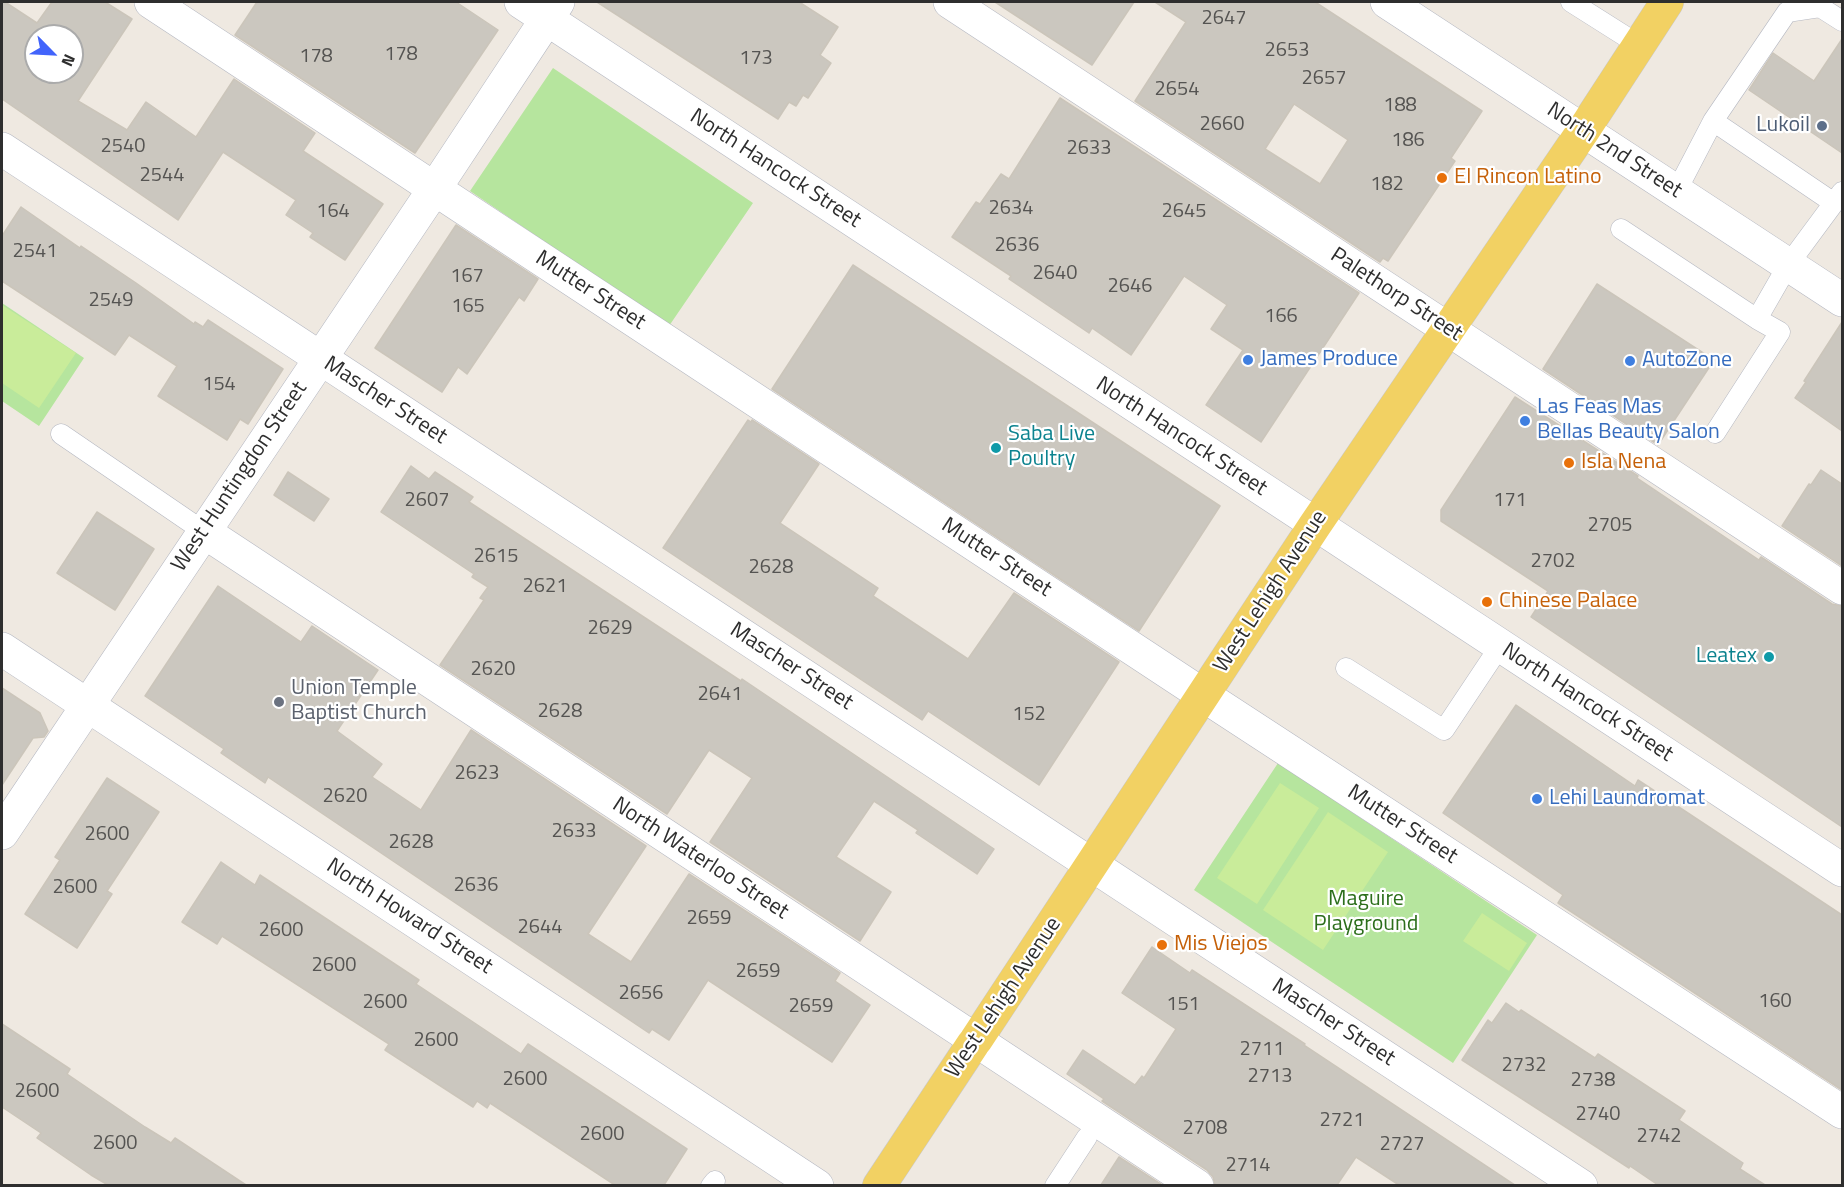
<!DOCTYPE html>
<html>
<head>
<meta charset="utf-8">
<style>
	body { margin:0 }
	#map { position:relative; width:1844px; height:1187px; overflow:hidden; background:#efe9e1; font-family:"Titillium Web",sans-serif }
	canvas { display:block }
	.frame { position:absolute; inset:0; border:3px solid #2e2e2e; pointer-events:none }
	.north { position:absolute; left:24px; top:24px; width:60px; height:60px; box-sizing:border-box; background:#fff; border:2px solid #ababab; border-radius:50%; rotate:114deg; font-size:16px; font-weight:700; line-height:24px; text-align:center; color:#2e2e2e }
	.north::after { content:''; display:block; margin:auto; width:21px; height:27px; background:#4264fb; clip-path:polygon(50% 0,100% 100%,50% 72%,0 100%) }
</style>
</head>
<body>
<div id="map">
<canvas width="1844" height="1187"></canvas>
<div class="frame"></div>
<div class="north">N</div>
</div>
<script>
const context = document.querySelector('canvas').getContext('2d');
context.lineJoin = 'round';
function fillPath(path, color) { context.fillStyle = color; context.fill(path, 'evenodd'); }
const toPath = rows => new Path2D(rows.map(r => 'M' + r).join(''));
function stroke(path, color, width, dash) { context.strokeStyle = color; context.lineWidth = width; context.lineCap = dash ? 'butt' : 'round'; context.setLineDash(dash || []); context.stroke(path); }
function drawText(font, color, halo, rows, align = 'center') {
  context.font = font + ' "Titillium Web",sans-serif'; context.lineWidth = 4.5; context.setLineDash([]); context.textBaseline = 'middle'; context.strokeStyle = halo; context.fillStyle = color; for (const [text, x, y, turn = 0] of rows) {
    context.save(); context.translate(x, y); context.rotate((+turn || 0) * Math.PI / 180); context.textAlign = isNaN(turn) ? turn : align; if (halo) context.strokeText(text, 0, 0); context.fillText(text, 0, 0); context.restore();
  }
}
const green = toPath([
	[553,68,753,203,669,326,470,191],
	[2,303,84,358,39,426,2,401],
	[1278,763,1537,935,1453,1063,1194,890]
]);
const pitch = toPath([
	[2,305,76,353,39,408,2,383],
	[1280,783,1319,808,1257,904,1217,878],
	[1328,812,1388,852,1323,950,1263,910],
	[1482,913,1527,943,1509,971,1463,941]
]);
const building = toPath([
	[2,2,5,2,37,23,52,2,105,2,132,19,78,101,127,130,146,102,196,137,234,79,315,133,303,151,383,204,345,260,310,237,313,233,286,215,296,200,223,152,178,220,2,99,2,2],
	[36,36,72,36,72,72,36,72,36,36],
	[257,2,456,2,498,30,415,153,235,35,257,2],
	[597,2,799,2,838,27,820,55,831,63,808,98,803,95,796,106,789,102,778,119,597,2],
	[995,2,1134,2,1092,65,995,2],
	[1155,2,1315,2,1482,111,1451,158,1455,161,1388,261,1383,258,1380,262,1135,101,1186,22,1155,2],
	[1294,104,1348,140,1320,184,1265,149,1294,104],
	[1842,39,1842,153,1749,90,1773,53,1814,81,1842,39],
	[1060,98,1359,293,1261,442,1206,405,1243,350,1211,329,1227,305,1184,276,1131,355,1092,328,1089,333,1009,279,1011,276,952,237,976,202,980,204,1001,174,1009,179,1060,98],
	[21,207,80,248,81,246,136,283,194,324,195,322,203,327,208,320,283,369,248,424,240,419,227,440,158,396,177,366,129,335,115,355,2,281,2,236,21,207],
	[456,225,538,279,524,301,519,297,467,374,458,367,442,392,375,348,456,225],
	[853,265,1220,506,1139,631,772,389,853,265],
	[1597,284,1714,360,1658,445,1543,369,1597,284],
	[1842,322,1842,431,1795,398,1806,382,1804,381,1842,322],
	[1515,397,1638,476,1637,478,1759,560,1761,557,1832,604,1842,606,1842,827,1531,617,1548,591,1441,521,1441,510,1515,397],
	[748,420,751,422,752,420,819,464,780,523,878,588,873,596,968,659,1014,593,1119,662,1039,785,928,711,922,720,663,548,748,420],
	[411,466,429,479,435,472,473,497,469,502,741,681,742,679,994,849,977,874,916,833,918,830,874,801,836,857,891,892,860,941,710,842,752,778,709,750,667,814,440,665,484,600,480,598,488,587,472,577,474,574,381,512,411,466],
	[1821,470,1842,484,1842,566,1782,526,1809,484,1811,485,1821,470],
	[288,472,329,499,314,521,274,495,288,472],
	[97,512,154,549,115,610,57,573,97,512],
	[218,586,301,642,312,626,378,670,337,731,382,764,372,777,421,810,471,730,646,846,588,934,631,962,689,874,840,973,835,981,870,1005,832,1062,708,980,669,1040,652,1029,649,1033,268,777,265,783,221,753,224,749,145,696,218,586],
	[2,688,40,713,48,731,44,737,33,738,2,785,2,688],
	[1516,705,1635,786,1638,780,1842,915,1842,1090,1558,903,1563,895,1443,813,1516,705],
	[107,778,159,812,107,891,112,894,77,948,25,914,60,860,55,857,107,778],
	[221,862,255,885,260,875,419,980,416,984,521,1054,528,1044,687,1149,664,1185,615,1185,490,1103,487,1108,477,1101,473,1107,385,1050,389,1044,222,936,217,944,182,922,221,862],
	[1152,947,1190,973,1192,970,1305,1044,1304,1045,1515,1185,1399,1185,1356,1157,1337,1185,1215,1185,1213,1177,1207,1170,1102,1101,1104,1099,1067,1074,1083,1050,1135,1085,1142,1076,1144,1078,1176,1029,1122,993,1152,947],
	[1506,1003,1519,1012,1521,1010,1595,1058,1598,1054,1685,1111,1679,1120,1743,1163,1740,1169,1765,1185,1658,1185,1630,1166,1629,1168,1462,1060,1488,1020,1492,1023,1506,1003],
	[2,1024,70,1069,67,1074,145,1127,171,1143,175,1138,246,1185,108,1185,91,1175,37,1138,41,1133,2,1107,2,1024],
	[1119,1157,1162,1185,1101,1185,1119,1157]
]);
const lane = toPath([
	[1571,2,1639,45],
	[1713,121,1834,203],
	[1676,192,1713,121,1787,12,1820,7,1842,21],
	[1621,229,1757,319],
	[1715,433,1780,332,1757,319,1788,265,1842,192],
	[61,434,203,531],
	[1346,668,1444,730,1500,646],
	[711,1186,715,1181],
	[1055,1186,1087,1137]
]);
const street = toPath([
	[151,2,1203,695,1842,1112],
	[521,2,1842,870],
	[950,2,1842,588],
	[2,149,1581,1186],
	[203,531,1197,1186],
	[2,649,817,1186],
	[2,833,435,188,558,2]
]);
const secondary = toPath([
	[1387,2,1842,300]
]);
const primary = toPath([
	[976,1040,1315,525,1583,131,1667,2],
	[879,1186,973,1044]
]);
const markers = [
	[1822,126,6,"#5c6f8a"],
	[1442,178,6,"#e8710a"],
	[1248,360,6,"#3f7fe0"],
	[1630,361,6,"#3f7fe0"],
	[1525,421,6,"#3f7fe0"],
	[996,448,6,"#0f9aa8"],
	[1569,463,6,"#e8710a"],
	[1487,602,6,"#e8710a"],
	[1769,657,6,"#0f9aa8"],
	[279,702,6,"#6b7280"],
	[1537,799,6,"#3f7fe0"],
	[1162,945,6,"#e8710a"]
];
const numberNames = [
	["2647",1224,19],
	["2653",1287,51],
	["178",401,55],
	["178",316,57],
	["173",756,59],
	["2657",1324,79],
	["2654",1177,90],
	["188",1400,106],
	["2660",1222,125],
	["186",1408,141],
	["2540",123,147],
	["2633",1089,149],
	["2544",162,176],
	["182",1387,185],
	["2634",1011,209],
	["164",333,212],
	["2645",1184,212],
	["2636",1017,246],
	["2541",35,252],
	["2640",1055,274],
	["167",467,277],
	["2646",1130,287],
	["2549",111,301],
	["165",468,307],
	["166",1281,317],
	["154",219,385],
	["2607",427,501],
	["171",1510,501],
	["2705",1610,526],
	["2615",496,557],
	["2702",1553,562],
	["2628",771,568],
	["2621",545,587],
	["2629",610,629],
	["2620",493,670],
	["2641",720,695],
	["2628",560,712],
	["152",1029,715],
	["2623",477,774],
	["2620",345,797],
	["2633",574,832],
	["2600",107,835],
	["2628",411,843],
	["2636",476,886],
	["2600",75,888],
	["2659",709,919],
	["2644",540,928],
	["2600",281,931],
	["2600",334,966],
	["2659",758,972],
	["2656",641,994],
	["160",1775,1002],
	["2600",385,1003],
	["151",1183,1005],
	["2659",811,1007],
	["2600",436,1041],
	["2711",1262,1050],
	["2732",1524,1066],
	["2713",1270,1077],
	["2600",525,1080],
	["2738",1593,1081],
	["2600",37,1092],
	["2740",1598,1115],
	["2721",1342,1121],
	["2708",1205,1129],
	["2600",602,1135],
	["2742",1659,1137],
	["2600",115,1144],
	["2727",1402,1145],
	["2714",1248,1166]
];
const serviceNames = [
	["Lukoil",1810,126]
];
const streetNames = [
	["North 2nd Street",1614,151,33],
	["North Hancock Street",775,169,33],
	["Mutter Street",590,291,33],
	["Palethorp Street",1396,295,33],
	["Mascher Street",385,401,33],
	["North Hancock Street",1181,437,33],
	["West Huntingdon Street",240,477,-56],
	["Mutter Street",996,558,33],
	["West Lehigh Avenue",1271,592,-57],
	["Mascher Street",791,667,33],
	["North Hancock Street",1587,703,33],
	["Mutter Street",1402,825,33],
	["North Waterloo Street",700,859,33],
	["North Howard Street",409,917,33],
	["West Lehigh Avenue",1004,998,-56],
	["Mascher Street",1333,1023,33]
];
const foodNames = [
	["El Rincon Latino",1454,178],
	["Isla Nena",1581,463],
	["Chinese Palace",1499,602],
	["Mis Viejos",1174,945]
];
const shopNames = [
	["James Produce",1260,360],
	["AutoZone",1642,361],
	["Las Feas Mas",1537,408],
	["Bellas Beauty Salon",1537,433],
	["Lehi Laundromat",1549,799]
];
const cultureNames = [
	["Saba Live",1008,435],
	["Poultry",1008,460],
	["Leatex",1757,657,"right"]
];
const worshipNames = [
	["Union Temple",291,689],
	["Baptist Church",291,714]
];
const parkNames = [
	["Maguire",1366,900],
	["Playground",1366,925]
];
fillPath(green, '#b6e59e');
fillPath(pitch, '#c9ec9a');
fillPath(building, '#cbc7bf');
stroke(building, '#cbc5ba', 1.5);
stroke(lane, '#b4b7c1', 21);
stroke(street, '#b4b7c1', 34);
stroke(secondary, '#b4b7c1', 34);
stroke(primary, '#c9c9c9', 34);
stroke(lane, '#fff', 20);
stroke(street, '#fff', 33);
stroke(secondary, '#fff', 33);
stroke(primary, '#f2d163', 33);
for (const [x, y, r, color] of markers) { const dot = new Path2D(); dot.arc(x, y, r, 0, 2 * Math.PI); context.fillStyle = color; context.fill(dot); stroke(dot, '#fff', 2); }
drawText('20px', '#555452', null, numberNames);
drawText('22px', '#4e5e75', '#fff', serviceNames, 'right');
drawText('22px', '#2e2e2e', '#fff', streetNames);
drawText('22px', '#c56008', '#fff', foodNames, 'left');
drawText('22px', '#366cbe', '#fff', shopNames, 'left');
drawText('22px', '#0d838f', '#fff', cultureNames, 'left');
drawText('22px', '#5b616d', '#fff', worshipNames, 'left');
drawText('22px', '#2c6e1b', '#fff', parkNames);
</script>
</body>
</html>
